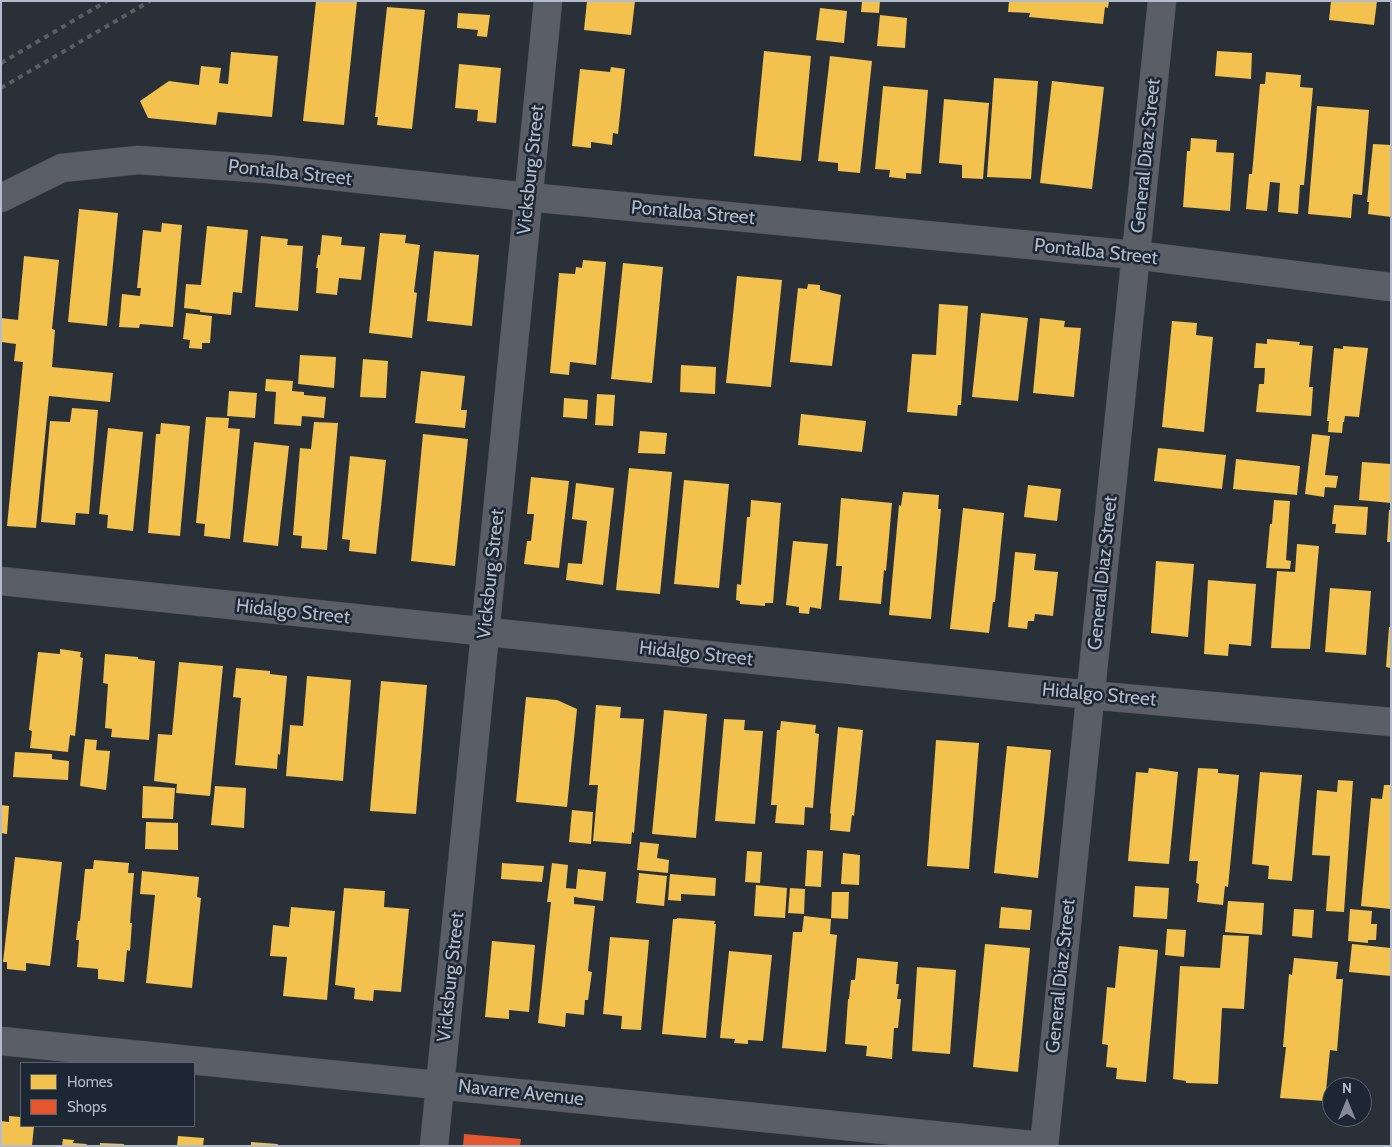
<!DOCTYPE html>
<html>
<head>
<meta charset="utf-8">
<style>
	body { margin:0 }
	#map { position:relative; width:1392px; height:1147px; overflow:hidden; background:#2a3038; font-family:Cabin,sans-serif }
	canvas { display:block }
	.frame { position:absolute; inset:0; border:2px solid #b4bcc9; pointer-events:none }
	.legend { position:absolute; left:20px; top:1062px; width:175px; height:65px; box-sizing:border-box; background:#1d2633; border:1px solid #59626f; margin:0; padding:6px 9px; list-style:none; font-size:15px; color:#b4bcc9 }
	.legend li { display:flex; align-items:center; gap:10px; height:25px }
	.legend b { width:25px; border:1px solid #59626f }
	.north { position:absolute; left:1322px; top:1077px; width:50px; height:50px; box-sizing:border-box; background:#1d2633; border:1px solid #59626f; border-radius:50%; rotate:0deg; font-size:14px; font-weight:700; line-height:20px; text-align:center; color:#b4bcc9 }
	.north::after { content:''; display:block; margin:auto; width:18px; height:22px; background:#848b96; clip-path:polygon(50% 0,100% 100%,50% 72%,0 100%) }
</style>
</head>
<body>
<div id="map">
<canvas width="1392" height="1147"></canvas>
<div class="frame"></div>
<ul class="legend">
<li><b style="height:14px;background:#f2c14e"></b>Homes</li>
<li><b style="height:14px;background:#e4572e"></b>Shops</li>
</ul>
<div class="north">N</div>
</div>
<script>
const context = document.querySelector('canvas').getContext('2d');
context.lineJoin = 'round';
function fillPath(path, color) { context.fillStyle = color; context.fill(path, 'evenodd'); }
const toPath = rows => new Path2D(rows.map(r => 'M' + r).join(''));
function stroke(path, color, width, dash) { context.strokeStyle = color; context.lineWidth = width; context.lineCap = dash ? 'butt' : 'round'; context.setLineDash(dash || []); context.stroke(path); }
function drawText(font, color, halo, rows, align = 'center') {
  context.font = font + ' Cabin,sans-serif'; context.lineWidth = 5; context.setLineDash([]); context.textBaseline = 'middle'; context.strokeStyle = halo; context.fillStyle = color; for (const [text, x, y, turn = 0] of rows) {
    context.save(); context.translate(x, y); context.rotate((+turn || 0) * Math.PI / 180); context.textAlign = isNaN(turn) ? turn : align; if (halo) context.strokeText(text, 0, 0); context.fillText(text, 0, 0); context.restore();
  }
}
const homes = toPath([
	[316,1,357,1,344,125,303,121],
	[587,1,635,1,631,35,584,30],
	[862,1,880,1,879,13,861,12],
	[1009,1,1109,1,1108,8,1105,7,1103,24,1029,17,1030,13,1008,12],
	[1331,1,1377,1,1374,25,1329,20],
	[387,7,425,10,412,129,377,125,378,117,375,117],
	[820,8,847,11,844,43,816,40],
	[458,13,490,15,487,37,477,36,478,30,457,28],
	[880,15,907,18,905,48,877,46],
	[764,51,811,56,801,161,754,156],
	[1217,51,1252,53,1251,79,1215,76],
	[231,52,278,56,272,117,218,112,216,125,148,118,140,101,169,81,199,85,201,66,221,68,219,83,228,84],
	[830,56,872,61,860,173,838,171,838,163,818,161],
	[459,64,501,68,496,123,477,121,478,110,455,108],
	[611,67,625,69,618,134,613,133,612,145,591,142,591,148,572,146,580,69,610,72],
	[1266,72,1301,75,1300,87,1313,88,1304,185,1300,185,1298,214,1278,212,1280,183,1270,182,1267,211,1246,209,1249,174,1252,174,1260,84,1265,84],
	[994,78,1038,81,1031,179,987,177],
	[1052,81,1104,87,1092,189,1040,183],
	[883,86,928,90,921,174,906,173,906,179,889,177,890,170,875,169],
	[944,99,989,103,983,179,962,178,962,165,939,163],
	[1317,106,1369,110,1362,195,1353,194,1351,218,1308,214],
	[1191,138,1217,140,1216,152,1234,153,1230,211,1183,207,1187,151,1190,151],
	[1373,144,1391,145,1391,217,1368,214,1369,202,1367,202],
	[79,209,118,213,107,326,68,322],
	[162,223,182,225,173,327,140,324,139,328,119,327,122,294,140,296,141,288,137,288,143,230,161,232],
	[207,226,248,230,242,293,233,292,231,315,200,312,200,310,184,308,186,284,201,285],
	[380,233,406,235,405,243,420,245,414,292,417,293,412,338,369,333],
	[322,235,342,237,341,245,365,247,361,280,339,278,337,295,316,293,318,268,316,268,318,255,320,255],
	[261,236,288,239,287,245,303,246,298,311,255,307],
	[434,251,479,255,472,326,427,321],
	[24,256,59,260,52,329,55,330,52,367,113,373,110,402,49,396,36,528,7,526,23,362,14,361,16,344,1,342,1,318,18,320],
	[583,260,606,262,596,365,570,362,569,375,550,373,559,273,575,274,576,267,582,268],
	[623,263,663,267,652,383,611,379],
	[737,276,782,280,771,387,726,383],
	[808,284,820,285,820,290,841,295,832,366,790,362,798,288,807,289],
	[939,304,968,306,961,405,958,405,957,416,907,412,912,354,936,355],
	[186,313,212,316,210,343,202,343,202,349,189,348,190,340,183,339],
	[981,313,1028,318,1018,401,972,397],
	[1040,318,1065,321,1064,327,1081,328,1074,397,1033,393],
	[1172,321,1197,323,1196,335,1213,337,1204,432,1162,427],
	[1267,339,1300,342,1299,345,1313,346,1309,387,1313,387,1311,416,1256,412,1259,384,1264,384,1265,368,1254,368,1256,343,1267,344],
	[1343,346,1368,348,1359,417,1345,416,1344,422,1343,422,1342,433,1328,432,1329,421,1327,421,1334,348,1343,349],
	[300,355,336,357,334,388,298,384],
	[363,359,388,361,386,398,360,397],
	[681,365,716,367,715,394,680,392],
	[421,371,465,376,461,410,467,410,465,428,415,423],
	[266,379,293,381,292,391,304,392,304,395,326,397,324,418,302,416,301,426,274,424,276,392,265,391],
	[229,391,257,393,255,418,227,416],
	[597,394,615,395,613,426,595,425],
	[564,398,588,400,587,419,563,417],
	[72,408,98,410,89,514,76,513,75,525,41,522,50,421,70,422],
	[801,414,866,421,862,452,798,445],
	[206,417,229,418,228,428,240,429,230,539,204,536,205,524,196,523],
	[314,422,338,423,327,550,301,548,302,536,293,535,300,448,311,449],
	[161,423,190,426,180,536,148,533,156,434,160,434],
	[108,428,143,432,133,531,107,528,108,515,99,514],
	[640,431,667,433,665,454,638,453],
	[423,434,468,439,455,566,411,561],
	[1312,434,1330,436,1325,475,1338,476,1336,488,1325,487,1324,497,1305,494],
	[254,442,289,446,278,546,243,542],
	[1158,448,1226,455,1222,489,1154,481],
	[350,456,386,460,376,554,349,551,350,540,342,539],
	[1236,459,1300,466,1297,495,1233,489],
	[1362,462,1391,464,1391,503,1359,500],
	[629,468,672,472,660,594,616,590],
	[531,477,569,481,559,568,524,564,527,541,531,541,534,514,527,514],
	[684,480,729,484,719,588,674,584],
	[576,483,614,488,603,585,566,580,568,563,582,564,587,521,572,519],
	[1028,485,1061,489,1057,521,1024,517],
	[903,492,939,495,938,509,941,509,931,619,889,615,899,505,901,506],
	[841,498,892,503,886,571,884,570,881,604,839,600,842,566,836,566],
	[751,500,781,503,773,603,765,603,765,606,740,604,740,601,736,600,737,584,741,585,747,517,750,517],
	[1274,500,1290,501,1286,560,1291,561,1290,569,1266,568,1270,524,1272,524],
	[1334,505,1368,507,1366,535,1335,533,1336,524,1332,524],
	[963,508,1004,513,995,602,993,602,989,633,950,629],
	[1389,510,1391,510,1391,542,1387,542],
	[793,541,828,544,821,609,810,607,809,614,799,613,799,607,786,605],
	[1297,544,1319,546,1310,649,1271,648,1277,571,1295,572],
	[1015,552,1036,554,1034,570,1058,572,1053,616,1035,614,1034,621,1028,621,1027,629,1008,627],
	[1156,561,1194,564,1188,637,1151,633],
	[1208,580,1256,584,1251,646,1229,644,1228,656,1204,654],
	[1330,588,1371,591,1366,655,1325,652],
	[1389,627,1391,627,1391,668,1386,667],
	[60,649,81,652,80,657,83,658,75,736,70,735,68,752,30,748,32,731,29,730,38,652,60,654],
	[105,654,138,657,138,659,155,661,149,740,111,737,112,729,105,728,108,684,103,683],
	[179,662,223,666,210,796,176,793,177,784,154,781,158,734,172,735],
	[236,668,270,671,270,674,287,676,280,755,278,754,277,769,235,765,241,698,233,697],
	[307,676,351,680,343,781,286,776,290,725,303,726],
	[381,681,427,685,416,814,370,811],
	[526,697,557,700,577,709,567,807,516,802],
	[596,705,621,707,620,718,644,719,634,833,632,832,631,844,593,841,598,785,589,785],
	[664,710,707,714,696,838,652,834],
	[724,719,745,720,744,730,763,731,755,824,715,821],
	[781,721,816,725,815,733,819,734,813,808,805,807,804,825,775,823,777,805,771,805,777,730,780,730],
	[838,727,863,730,854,816,852,815,850,832,830,830,831,814,830,813],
	[85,739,97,740,96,750,110,751,106,790,80,786],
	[936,740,979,743,969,869,927,866],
	[1007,746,1051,750,1038,878,994,873],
	[15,752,52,754,52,759,69,761,68,780,13,777],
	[1149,768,1178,772,1169,864,1128,861,1136,772,1148,773],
	[1198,768,1218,769,1218,773,1239,775,1228,887,1225,886,1223,905,1197,902,1199,884,1196,883,1198,861,1189,861],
	[1260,772,1302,775,1292,881,1268,879,1269,866,1252,864],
	[1338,780,1353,781,1344,912,1326,911,1330,856,1312,855,1317,790,1337,792],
	[1384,785,1391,785,1391,909,1361,906,1371,798,1382,799],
	[143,786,175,788,173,819,142,818],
	[215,786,246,788,244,828,211,825],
	[1,805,9,806,7,834,1,833],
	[572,810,593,812,591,844,569,842],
	[146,822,178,823,178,850,145,849],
	[640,842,659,844,657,858,669,860,668,873,637,870],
	[807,850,823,851,821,887,805,886],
	[747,851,762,852,760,883,745,882],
	[843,853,860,855,859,885,841,884],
	[15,857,62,862,50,966,26,963,26,971,7,969,7,962,3,962],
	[94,860,129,863,128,873,134,873,130,923,132,923,130,951,127,950,124,982,98,979,98,969,77,967,79,940,76,940,78,921,80,921,85,869,93,869],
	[502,863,544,866,542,882,501,879],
	[552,863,568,865,566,888,576,889,578,869,606,872,603,901,574,897,574,904,595,906,588,971,592,972,588,1000,585,1000,584,1015,566,1013,565,1027,538,1023,551,902,547,902],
	[142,871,199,877,197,897,201,898,192,988,146,983,155,895,140,894],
	[639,873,667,876,664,906,636,903],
	[670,874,716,878,715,896,681,894,681,901,668,900],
	[756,885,787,888,785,918,754,916],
	[1135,886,1169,888,1167,919,1133,917],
	[344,888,385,891,384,907,409,909,401,992,374,990,373,1001,354,999,355,988,335,985],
	[790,888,805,889,804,914,788,913],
	[832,892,849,892,848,919,831,918],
	[1228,901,1264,903,1262,935,1225,932],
	[291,907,335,911,327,1000,283,996,287,957,270,956,273,925,289,927],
	[1001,907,1032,910,1030,930,999,928],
	[1294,909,1314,910,1312,938,1292,936],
	[1350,909,1372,911,1371,924,1377,924,1376,940,1368,940,1368,943,1348,941],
	[804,916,831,919,830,934,837,935,826,1052,782,1048,793,932,802,932],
	[677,918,715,921,714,924,716,924,706,1038,662,1034,673,919,677,919],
	[1167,929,1186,930,1184,957,1165,955],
	[1223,935,1249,936,1244,1009,1222,1008,1218,1084,1186,1083,1186,1081,1173,1079,1180,966,1220,968],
	[610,937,649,940,641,1030,621,1029,622,1016,603,1014],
	[492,941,535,945,529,1012,509,1010,509,1019,485,1017],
	[985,944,1030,948,1018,1072,973,1067],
	[1352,944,1391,948,1391,976,1349,972],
	[1119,946,1158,950,1146,1082,1116,1079,1117,1068,1106,1067,1108,1045,1102,1044,1107,987,1115,988],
	[729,951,772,955,763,1041,748,1040,748,1044,734,1043,735,1039,720,1038],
	[857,958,898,962,896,984,899,984,897,999,901,999,898,1028,894,1028,892,1059,866,1056,867,1046,845,1044,848,999,849,999,851,980,855,980],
	[1294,958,1338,962,1336,979,1343,979,1337,1051,1330,1050,1325,1101,1280,1098,1286,1047,1283,1047,1289,974,1292,975],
	[917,967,956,970,950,1054,912,1051],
	[9,1116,21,1117,21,1126,34,1126,32,1146,1,1146,1,1121,9,1122],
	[178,1136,204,1138,203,1146,177,1146],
	[63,1139,74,1140,73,1143,87,1144,86,1146,62,1146],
	[251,1142,278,1144,277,1146,251,1146],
	[100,1143,124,1144,124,1146,100,1146]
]);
const shops = toPath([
	[464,1134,521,1139,520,1146,463,1146]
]);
const minor = toPath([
	[1,198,62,168,138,160,267,169,528,197,1135,255,1391,287],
	[1,581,1090,695,1391,722],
	[1,1041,1042,1146],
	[434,1146,548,1],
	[1044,1146,1162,1]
]);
const rail = toPath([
	[1,63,107,1],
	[1,88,150,1]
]);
const streetNames = [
	["General Diaz Street",1146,156,-84],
	["Vicksburg Street",531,170,-84],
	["Pontalba Street",290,173,6],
	["Pontalba Street",693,213,5],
	["Pontalba Street",1096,252,6],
	["General Diaz Street",1103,573,-84],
	["Vicksburg Street",491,574,-84],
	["Hidalgo Street",293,612,6],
	["Hidalgo Street",696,654,6],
	["Hidalgo Street",1099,695,5],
	["General Diaz Street",1061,976,-84],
	["Vicksburg Street",451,977,-84],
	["Navarre Avenue",521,1093,6]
];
fillPath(homes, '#f2c14e');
fillPath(shops, '#e4572e');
stroke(minor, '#484c53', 29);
stroke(minor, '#5a5e66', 28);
stroke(rail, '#595d64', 4, [5, 5]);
drawText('19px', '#b4bcc9', '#1d2633', streetNames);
</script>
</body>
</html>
